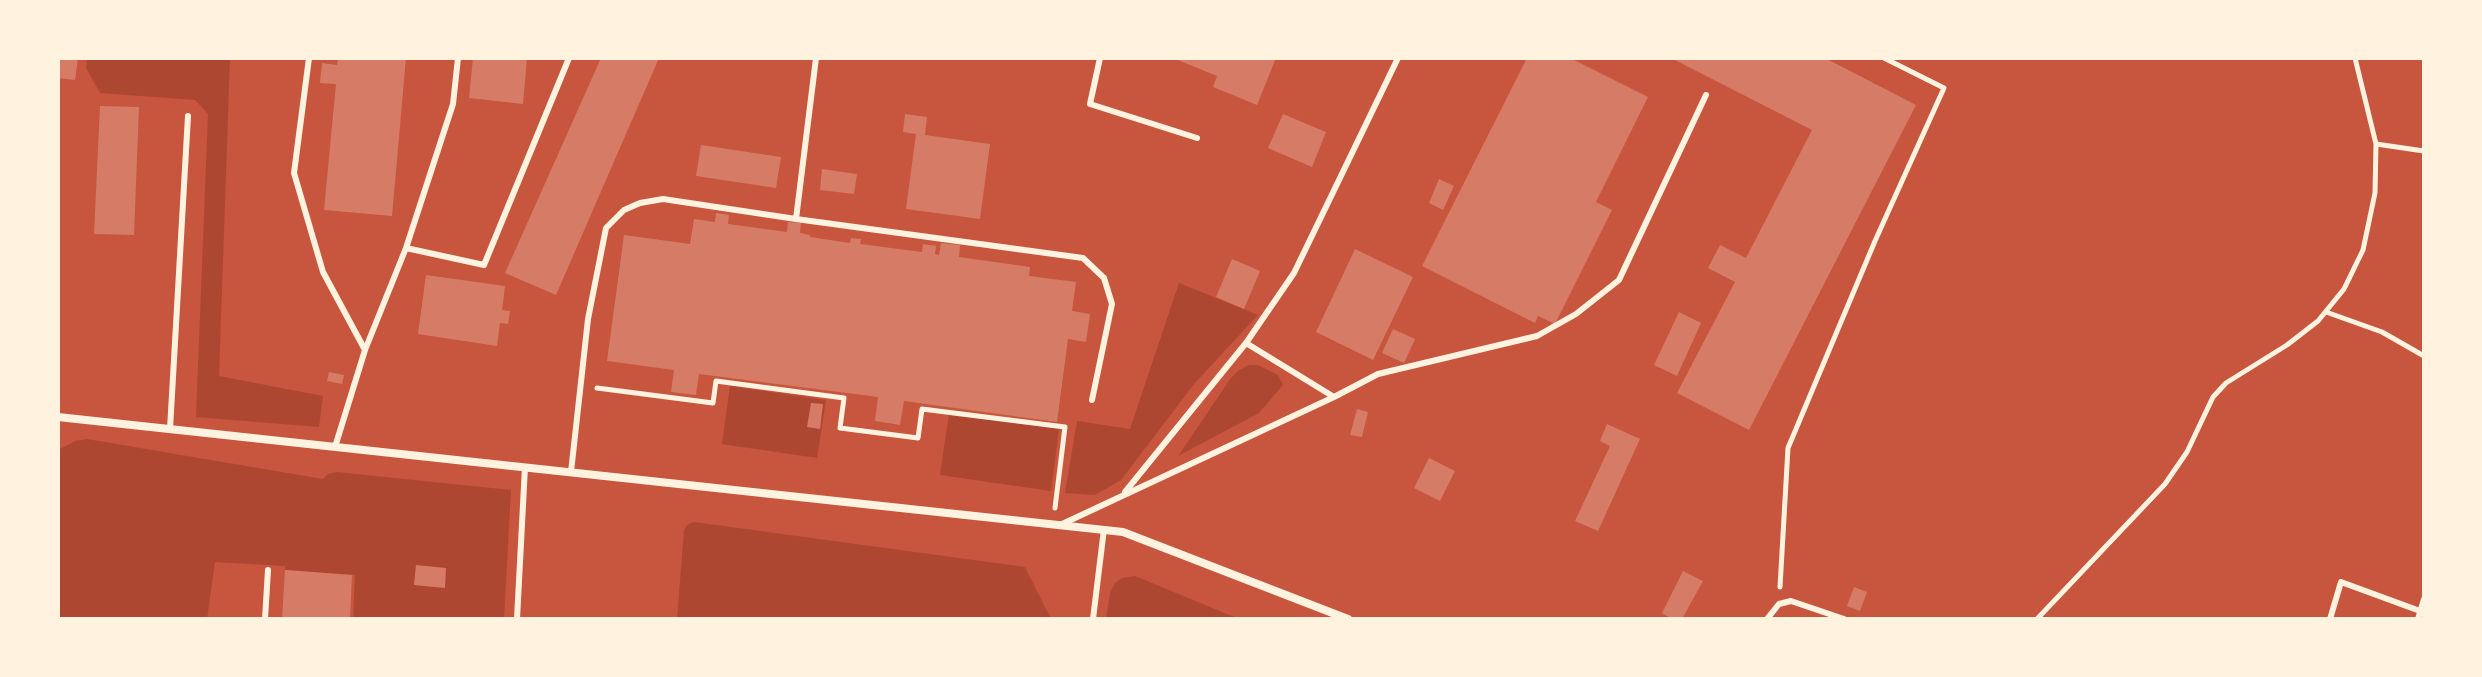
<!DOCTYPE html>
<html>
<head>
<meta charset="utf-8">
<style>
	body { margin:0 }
	#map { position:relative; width:2482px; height:677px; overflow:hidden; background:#c8553d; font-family:"Fira Sans",sans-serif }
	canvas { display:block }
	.frame { position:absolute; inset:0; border:60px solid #fff3e0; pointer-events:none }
</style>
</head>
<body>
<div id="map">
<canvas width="2482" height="677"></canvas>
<div class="frame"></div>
</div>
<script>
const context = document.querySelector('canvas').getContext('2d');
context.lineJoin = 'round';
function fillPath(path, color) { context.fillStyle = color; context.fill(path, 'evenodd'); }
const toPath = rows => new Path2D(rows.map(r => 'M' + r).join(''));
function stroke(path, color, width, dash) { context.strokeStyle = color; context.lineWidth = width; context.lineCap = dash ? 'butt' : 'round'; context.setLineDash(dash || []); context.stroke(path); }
const green = toPath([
	[87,58,230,58,219,376,323,396,319,427,196,417,208,114,195,100,100,93,86,68],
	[1179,283,1258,315,1194,384,1121,480,1095,495,1065,493,1077,421,1130,429],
	[1248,365,1258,365,1278,375,1283,385,1259,413,1178,456,1231,378,1238,371],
	[730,386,826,400,817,458,722,444],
	[949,414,1059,429,1051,491,940,475],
	[87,439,323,479,328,474,337,472,511,490,504,619,353,619,355,575,285,570,285,566,215,562,207,619,58,619,58,450,75,441],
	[694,522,1025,567,1051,619,677,619,684,530,688,524],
	[1135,576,1239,619,1106,619,1110,593,1115,583,1122,578]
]);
const building = toPath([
	[58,58,78,58,75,80,58,78],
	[338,58,406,58,392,216,324,210,336,84,320,83,322,63,337,65],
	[473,58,527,58,523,104,469,98],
	[601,58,659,58,556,295,505,273],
	[1173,58,1276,58,1257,105,1213,87,1217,76],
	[1527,58,1570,58,1648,97,1596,202,1612,210,1555,324,1538,316,1535,323,1422,266],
	[1671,58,1825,58,1916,105,1749,430,1677,393,1735,282,1708,268,1720,245,1746,258,1812,130],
	[100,106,139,107,134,235,94,234],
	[905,114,927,117,925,135,990,144,980,219,906,209,916,134,903,132],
	[1283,114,1326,132,1312,167,1268,148],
	[701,145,781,157,776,188,696,176],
	[822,169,857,174,854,194,820,190],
	[1439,179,1454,186,1443,210,1429,203],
	[716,213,729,215,728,224,787,232,788,222,801,223,800,233,810,235,810,237,850,243,851,238,861,239,860,244,922,252,923,244,936,246,935,254,939,255,941,243,960,245,959,257,1030,267,1029,276,1076,282,1072,311,1090,314,1086,342,1068,339,1057,422,904,401,900,425,875,421,878,397,699,374,696,395,671,392,674,370,607,361,624,235,690,244,694,219,715,222],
	[1355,249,1413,277,1373,360,1316,332],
	[1232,259,1260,271,1244,309,1216,297],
	[426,275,505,286,502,310,510,311,508,324,500,323,497,346,418,334],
	[1679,312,1701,323,1677,376,1654,365],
	[1393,329,1415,339,1404,363,1382,353],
	[329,372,344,375,342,384,327,381],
	[811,403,823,404,820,429,807,427],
	[1357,409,1368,412,1362,437,1350,435],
	[1607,424,1640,439,1598,531,1575,521,1610,446,1600,441],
	[1429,458,1455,471,1440,501,1414,488],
	[416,565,446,568,445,588,414,585],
	[285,570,352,575,350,619,282,619],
	[1683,571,1703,581,1682,619,1672,619,1662,613],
	[1854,587,1867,592,1860,611,1847,606]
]);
const path = toPath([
	[2376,144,2424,151],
	[2326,312,2382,332,2424,356],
	[597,388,713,403,716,381,844,398,840,428,918,438,922,409,1065,427,1055,508],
	[1780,587,1788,448,1875,241,1944,88,1884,58],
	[2037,619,2165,484,2187,452,2213,397,2226,383,2287,345,2318,321,2344,289,2363,250,2375,193,2376,144,2355,58]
]);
const service = toPath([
	[309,58,294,173,323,272,365,350],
	[1100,58,1090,104,1197,138],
	[796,219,816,58],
	[406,248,484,265,569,58],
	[1246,343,1334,397],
	[170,429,188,116],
	[335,447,365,350,406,248,453,104,458,58],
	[571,472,588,319,606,228,624,210,640,203,663,199,796,219,1083,258,1104,278,1112,304,1092,400],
	[1125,492,1246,343,1294,273,1398,58],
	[1060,525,1334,397,1378,374,1537,336,1576,314,1619,280,1706,95],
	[265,619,268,570],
	[517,619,525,467],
	[1093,619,1104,529],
	[1767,619,1779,604,1791,601,1844,619],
	[2330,619,2341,582,2420,611],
	[2418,619,2424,599]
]);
const minor = toPath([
	[58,417,1123,532,1348,619]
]);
fillPath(green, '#ae4732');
fillPath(building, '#d67c66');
stroke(path, '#fff3e0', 5);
stroke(service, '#fff3e0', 6);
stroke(minor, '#fff3e0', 8);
</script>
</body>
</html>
